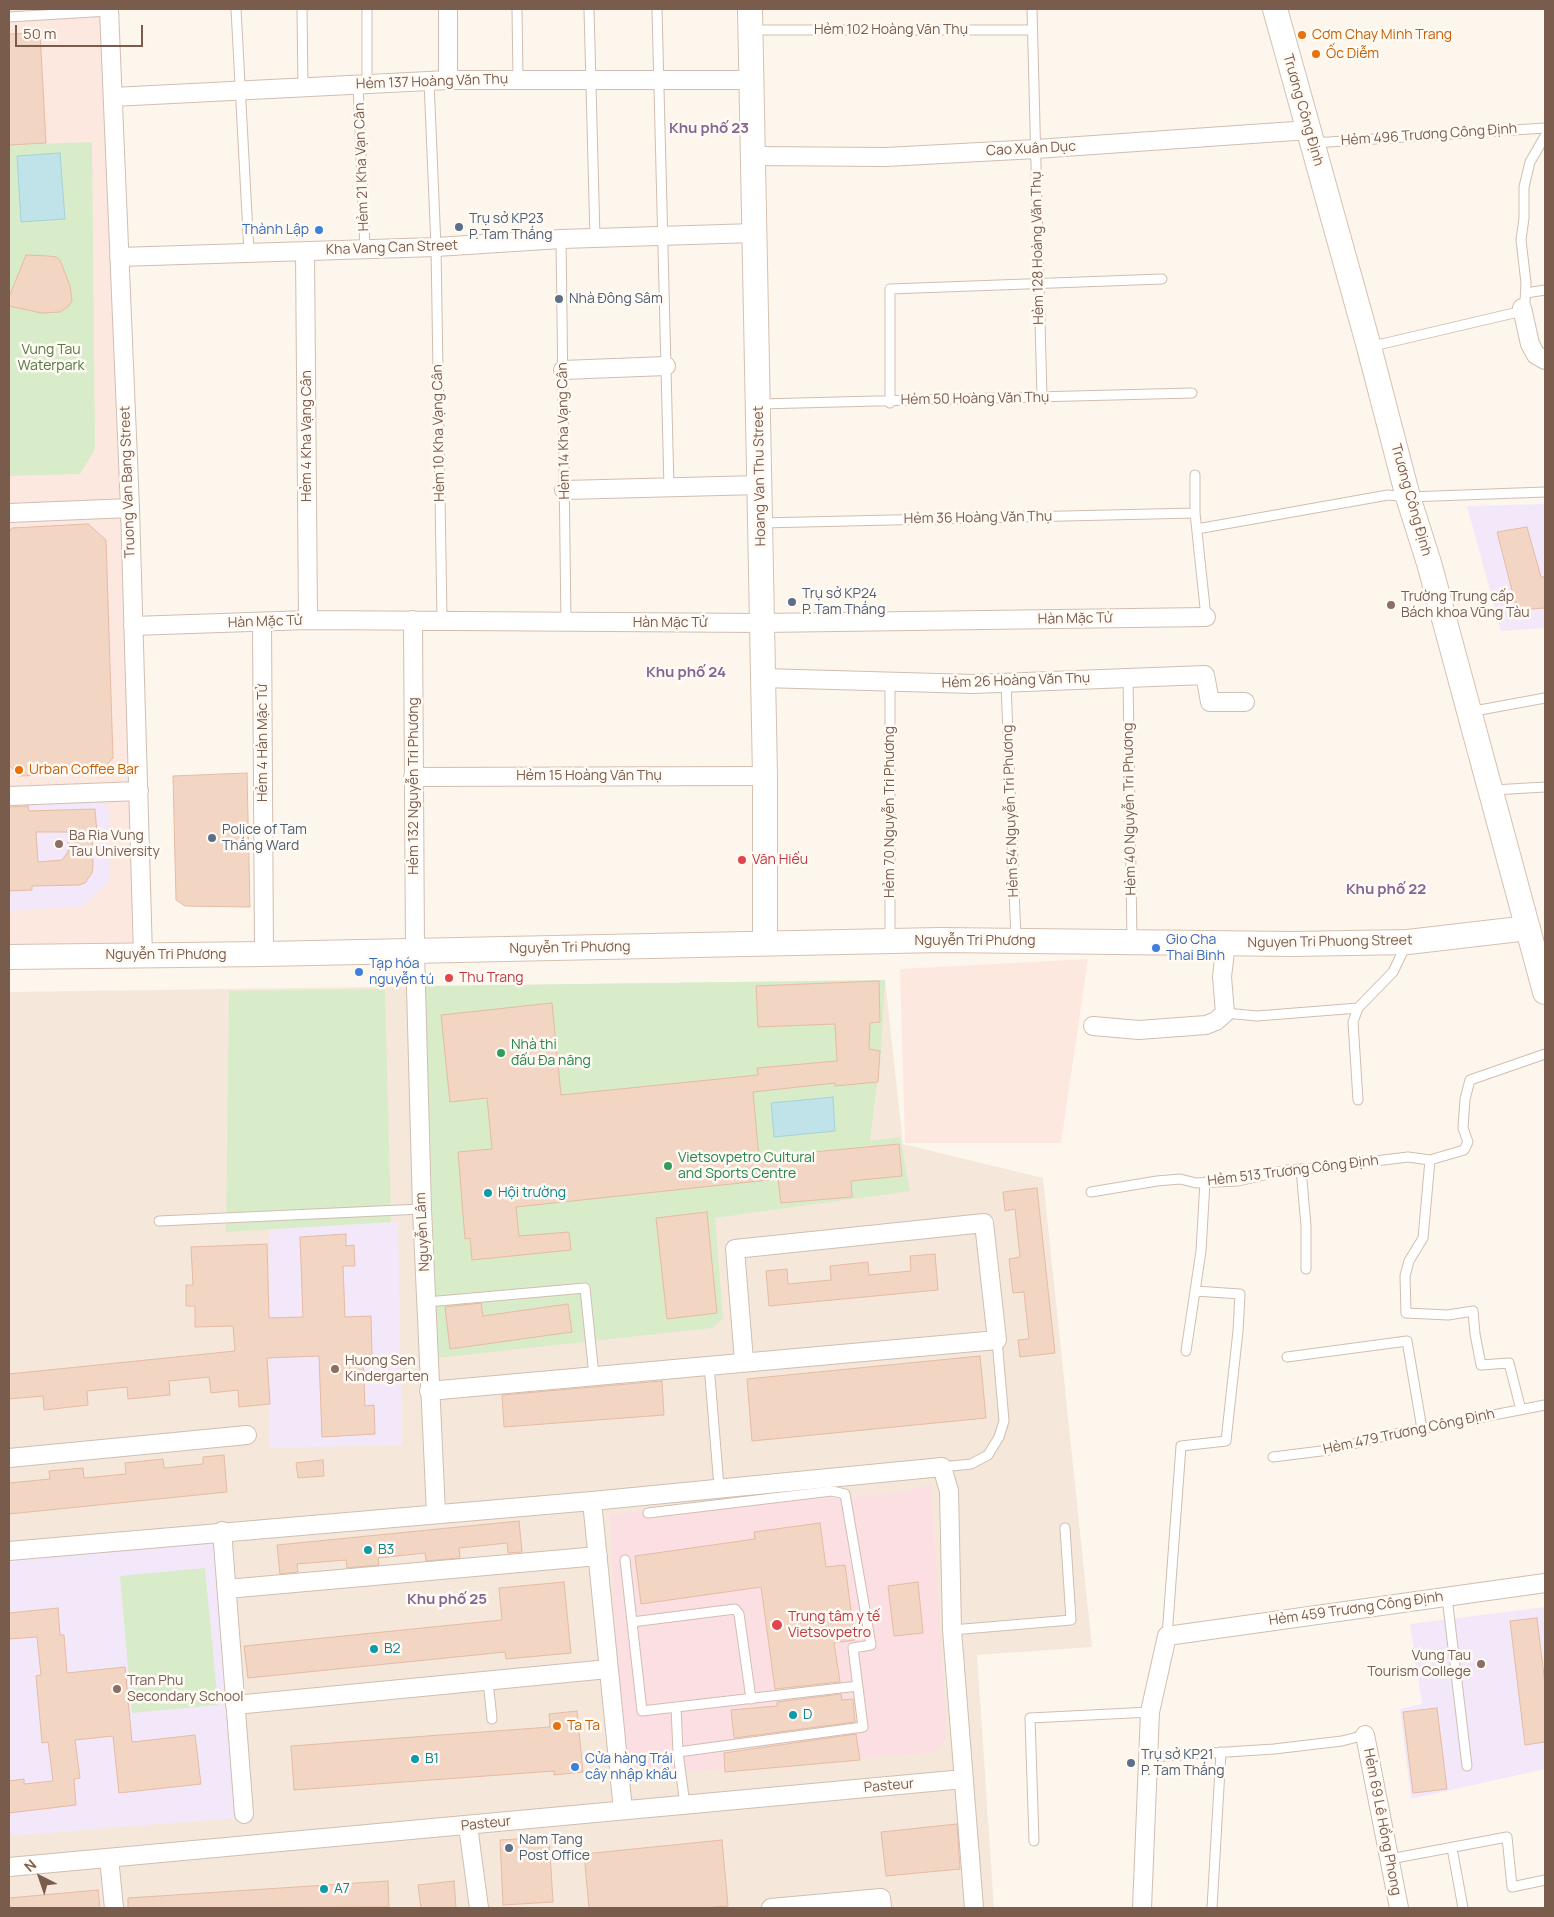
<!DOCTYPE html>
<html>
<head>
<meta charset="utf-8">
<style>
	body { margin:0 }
	#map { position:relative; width:1554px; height:1917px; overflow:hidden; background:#fdf6ec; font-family:Manrope,sans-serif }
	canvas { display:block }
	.frame { position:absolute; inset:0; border:10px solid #7a5c4d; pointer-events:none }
	.north { position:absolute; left:15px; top:1852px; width:50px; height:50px; -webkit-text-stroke:4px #fffaf3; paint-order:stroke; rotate:319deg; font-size:14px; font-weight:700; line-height:20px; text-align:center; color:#7a5c4d }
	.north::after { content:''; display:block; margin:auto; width:18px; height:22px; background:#7a5c4d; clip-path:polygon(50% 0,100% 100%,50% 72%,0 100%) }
	.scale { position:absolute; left:15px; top:25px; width:128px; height:22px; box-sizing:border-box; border:2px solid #7a5c4d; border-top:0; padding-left:6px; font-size:15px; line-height:18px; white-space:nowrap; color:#7a5c4d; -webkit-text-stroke:4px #fffaf3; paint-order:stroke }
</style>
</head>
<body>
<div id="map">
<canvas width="1554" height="1917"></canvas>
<div class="frame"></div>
<div class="north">N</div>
<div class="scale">50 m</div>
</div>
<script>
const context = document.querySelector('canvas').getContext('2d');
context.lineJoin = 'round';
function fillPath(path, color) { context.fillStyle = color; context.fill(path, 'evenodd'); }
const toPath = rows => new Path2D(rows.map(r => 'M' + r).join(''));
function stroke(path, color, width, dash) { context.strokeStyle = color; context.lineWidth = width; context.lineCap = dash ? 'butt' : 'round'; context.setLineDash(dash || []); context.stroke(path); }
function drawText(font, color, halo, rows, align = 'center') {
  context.font = font + ' Manrope,sans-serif'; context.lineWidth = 5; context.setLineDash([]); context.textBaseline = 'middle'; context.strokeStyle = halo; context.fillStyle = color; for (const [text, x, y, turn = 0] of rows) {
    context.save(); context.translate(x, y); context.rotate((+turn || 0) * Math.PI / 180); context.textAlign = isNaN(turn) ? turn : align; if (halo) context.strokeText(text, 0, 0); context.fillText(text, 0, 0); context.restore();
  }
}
const residential = toPath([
	[885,980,903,1144,1043,1178,1092,1647,977,1655,994,1908,9,1908,9,992]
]);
const commercial = toPath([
	[9,9,113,9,143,955,9,957],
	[1088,959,1061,1143,905,1143,900,969]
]);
const education = toPath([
	[1545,504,1545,628,1501,631,1467,506],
	[96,798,109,808,109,881,84,906,9,911,9,803],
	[398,1222,402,1445,269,1448,270,1229],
	[215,1541,235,1818,9,1836,9,1560],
	[1545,1607,1545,1769,1411,1799,1400,1709,1422,1704,1410,1624]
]);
const medical = toPath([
	[931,1485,947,1737,935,1752,621,1777,610,1514,890,1494]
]);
const green = toPath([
	[92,142,95,449,80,474,9,476,9,145],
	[885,980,881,1052,870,1141,900,1137,910,1191,715,1218,723,1319,712,1328,437,1358,425,986],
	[385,989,391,1222,226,1232,229,991],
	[205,1568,218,1705,132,1713,120,1576]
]);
const water = toPath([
	[60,153,65,219,21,222,17,156,60,153],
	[833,1097,835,1131,774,1137,771,1103,833,1097]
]);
const building = toPath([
	[40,33,46,143,9,145,9,34,40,33],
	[26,255,48,256,56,257,60,260,70,286,72,300,69,306,60,312,41,313,9,306,9,297,26,255],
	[88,524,106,540,113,758,99,773,19,776,9,765,9,532,12,528,88,524],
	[1527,527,1541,577,1545,577,1545,608,1517,610,1497,532,1527,527],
	[247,773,250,907,185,906,176,900,173,776,247,773],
	[28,806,29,811,95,809,97,833,92,833,93,865,92,873,85,883,79,885,32,886,32,890,9,891,9,807,28,806],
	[36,832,68,832,68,852,62,860,38,862,36,832],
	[879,981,880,1022,870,1023,869,1049,880,1051,878,1082,835,1086,835,1083,753,1092,759,1157,899,1144,902,1176,851,1181,852,1197,781,1203,778,1179,516,1207,519,1236,569,1232,571,1250,472,1260,470,1238,465,1239,458,1152,492,1149,487,1098,450,1102,441,1015,552,1003,561,1095,758,1075,757,1068,837,1061,835,1024,758,1027,756,986,879,981],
	[1037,1188,1055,1353,1020,1357,1018,1340,1029,1339,1024,1292,1013,1293,1009,1259,1020,1257,1015,1209,1005,1211,1003,1192,1037,1188],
	[707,1212,717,1313,667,1319,656,1218,707,1212],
	[346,1234,346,1246,354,1245,355,1266,343,1266,345,1317,371,1316,372,1355,363,1355,365,1406,374,1405,375,1434,322,1437,319,1356,267,1358,270,1404,239,1407,238,1390,211,1393,209,1377,169,1381,170,1395,128,1399,127,1387,87,1391,88,1405,44,1410,43,1396,9,1399,9,1374,235,1351,233,1326,195,1327,195,1306,186,1306,186,1285,193,1285,191,1247,267,1244,269,1318,303,1317,300,1237,346,1234],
	[935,1254,938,1290,769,1306,766,1271,787,1269,788,1284,831,1280,830,1266,868,1262,869,1275,911,1271,910,1256,935,1254],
	[481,1303,483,1316,568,1304,572,1332,450,1349,445,1307,481,1303],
	[980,1356,986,1418,752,1441,747,1379,980,1356],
	[662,1381,664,1415,504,1427,502,1395,662,1381],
	[224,1455,227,1492,9,1514,9,1483,50,1479,49,1471,83,1468,84,1478,126,1474,125,1463,163,1459,164,1468,203,1464,203,1457,224,1455],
	[323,1460,324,1476,298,1478,296,1463,323,1460],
	[519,1521,522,1552,508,1553,507,1543,459,1548,460,1558,426,1561,425,1553,378,1558,379,1565,347,1568,346,1560,297,1564,298,1572,280,1574,277,1545,519,1521],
	[820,1523,826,1567,845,1565,855,1640,834,1643,840,1682,775,1689,761,1587,641,1604,635,1556,755,1539,754,1532,820,1523],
	[564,1582,571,1653,506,1659,505,1652,248,1678,244,1646,502,1620,499,1588,564,1582],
	[918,1582,923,1633,894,1636,888,1586,918,1582],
	[58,1608,60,1635,64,1635,67,1673,125,1667,132,1742,195,1735,201,1784,119,1793,113,1736,75,1740,80,1778,74,1779,76,1805,9,1813,9,1781,24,1779,24,1784,53,1781,48,1742,42,1743,36,1676,41,1675,37,1637,9,1639,9,1613,58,1608],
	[1537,1618,1545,1684,1545,1742,1525,1745,1510,1621,1537,1618],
	[841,1694,842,1700,853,1699,855,1722,734,1738,731,1710,777,1706,777,1702,841,1694],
	[1437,1708,1447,1789,1413,1793,1403,1712,1437,1708],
	[577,1711,583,1772,554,1775,554,1771,294,1790,291,1746,550,1727,549,1714,577,1711],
	[856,1734,860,1760,725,1772,724,1753,856,1734],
	[957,1824,960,1869,886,1876,881,1832,957,1824],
	[549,1837,553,1902,503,1905,500,1840,549,1837],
	[722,1840,728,1906,703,1908,589,1908,584,1854,722,1840],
	[388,1881,389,1907,128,1908,128,1898,388,1881],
	[454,1881,456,1908,421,1908,418,1885,454,1881],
	[98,1890,100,1908,9,1908,9,1898,98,1890]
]);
const lane = toPath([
	[236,9,249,253],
	[302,9,303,86],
	[367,9,367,84],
	[517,9,518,79],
	[589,9,595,238],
	[657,9,669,488],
	[1032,9,1042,398],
	[9,17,109,11],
	[750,30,1032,30],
	[429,81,436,247,442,620],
	[358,84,365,249],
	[1313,143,1545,128],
	[561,239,566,623],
	[1526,293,1545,290],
	[1369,347,1514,313,1522,308,1525,302,1526,283,1521,240,1524,218,1524,187,1530,162,1545,136],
	[890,403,890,289,1162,279],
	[759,404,1192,393],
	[1195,475,1195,513,1206,617],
	[761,523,1195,513],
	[1197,529,1388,495,1408,497,1545,492],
	[1128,678,1132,941],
	[1006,683,1016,940],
	[1469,712,1545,698],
	[1493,790,1545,787],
	[890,939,890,682],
	[1358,1008,1353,1022,1358,1100],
	[1225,1013,1257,1016,1358,1008,1393,972,1406,945],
	[1430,1160,1423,1238,1409,1261,1405,1276,1406,1313,1448,1315,1473,1311,1475,1334,1481,1365,1509,1363,1521,1410],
	[1301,1169,1306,1226,1306,1269],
	[1091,1192,1157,1181,1180,1179,1196,1183,1238,1181,1287,1170,1344,1166,1358,1160,1367,1162,1408,1157,1430,1160,1464,1150,1468,1142,1463,1128,1465,1099,1470,1080,1545,1054],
	[159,1221,422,1209],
	[427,1302,585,1288,594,1376],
	[1186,1351,1201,1251,1205,1182],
	[1287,1357,1407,1341,1422,1429],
	[709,1365,719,1487],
	[1273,1457,1329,1450,1385,1436,1545,1405],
	[942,1467,971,1464,988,1455,999,1437,1004,1421,997,1340],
	[648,1513,832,1491,845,1494,871,1645,853,1648,863,1727,678,1752],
	[625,1560,642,1711,858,1686],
	[1447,1597,1467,1766],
	[632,1622,735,1609,739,1614,751,1699],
	[952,1630,1071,1620,1065,1528],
	[1167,1636,1181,1446,1226,1441,1238,1331,1240,1294,1195,1291],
	[488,1681,492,1719],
	[676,1707,678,1752,685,1805],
	[1149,1757,1274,1749,1342,1741,1365,1735],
	[1034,1841,1030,1718,1150,1712],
	[1452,1848,1463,1908],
	[1390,1859,1507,1837,1512,1887,1545,1880],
	[1212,1908,1221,1752]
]);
const street = toPath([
	[109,9,130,508,143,955],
	[448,9,448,80],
	[113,97,448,80,751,80],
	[753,156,886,157,1036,149,1309,130],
	[305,251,308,620],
	[119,257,436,247,561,239,755,233],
	[1522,308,1530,344,1536,355,1545,360],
	[563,370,666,366],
	[564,490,760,485],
	[9,513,130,508],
	[413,620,415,951,422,1209,436,1513],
	[262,622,264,954],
	[133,626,308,620,762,623,1206,617],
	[763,678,973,684,1205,675,1210,702,1245,702],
	[413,777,765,776],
	[9,796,139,791],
	[1093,1026,1139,1030,1206,1025,1216,1021,1225,1013,1222,977,1226,943],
	[429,1391,997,1340,984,1223,735,1249,744,1361],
	[9,1458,247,1435],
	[592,1501,623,1810],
	[222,1531,244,1814],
	[9,1551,592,1501,942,1467,949,1491,952,1630,974,1908],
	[227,1589,598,1556],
	[235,1705,608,1669],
	[1365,1735,1399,1908],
	[468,1826,479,1908],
	[109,1858,114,1908],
	[9,1867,964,1779],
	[771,1908,881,1898,882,1908],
	[1142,1908,1150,1712,1167,1636,1545,1583]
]);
const secondary = toPath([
	[750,9,765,776,765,943],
	[1275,9,1369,347,1408,497,1429,563,1545,992],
	[9,957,264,954,940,940,1293,944,1408,942,1528,928]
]);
const markers = [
	[1302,35,5,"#e8710a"],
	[1316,54,5,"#e8710a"],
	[459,227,5,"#5c6f8a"],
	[319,230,5,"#3f7fe0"],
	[559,299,5,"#5c6f8a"],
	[792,602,5,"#5c6f8a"],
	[1391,605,5,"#8d6e63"],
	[19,770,5,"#e8710a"],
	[212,838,5,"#5c6f8a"],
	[59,844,5,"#8d6e63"],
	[742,860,5,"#e0444e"],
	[1156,948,5,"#3f7fe0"],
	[359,972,5,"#3f7fe0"],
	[449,978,5,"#e0444e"],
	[501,1053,5,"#2e9e5b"],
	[668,1166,5,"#2e9e5b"],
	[488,1193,5,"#0f9aa8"],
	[335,1369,5,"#8d6e63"],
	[368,1550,5,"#0f9aa8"],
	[777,1625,6,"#e0444e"],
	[374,1649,5,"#0f9aa8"],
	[1481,1664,5,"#8d6e63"],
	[117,1689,5,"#8d6e63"],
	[793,1715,5,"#0f9aa8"],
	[557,1726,5,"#e8710a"],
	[415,1759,5,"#0f9aa8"],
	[1131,1763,5,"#5c6f8a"],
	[575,1767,5,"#3f7fe0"],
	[509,1848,5,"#5c6f8a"],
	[324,1889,5,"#0f9aa8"]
];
const streetNames = [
	["Hẻm 102 Hoàng Văn Thụ",891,30],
	["Hẻm 137 Hoàng Văn Thụ",432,82,-2],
	["Trương Công Định",1303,110,74],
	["Hẻm 496 Trương Công Định",1429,135,-4],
	["Cao Xuân Dục",1031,149,-3],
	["Hẻm 21 Kha Vạn Cân",362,167,-92],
	["Kha Vang Can Street",392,248,-2],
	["Hẻm 128 Hoàng Văn Thụ",1038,248,-91],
	["Hẻm 50 Hoàng Văn Thụ",975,399,-1],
	["Hẻm 14 Kha Vạng Cân",564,431,-91],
	["Hẻm 10 Kha Vạng Cân",439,433,-91],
	["Hẻm 4 Kha Vạng Cân",307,436,-90],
	["Hoang Van Thu Street",760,476,-91],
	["Truong Van Bang Street",128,482,-92],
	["Trương Công Định",1411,500,74],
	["Hẻm 36 Hoàng Văn Thụ",978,518,-1],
	["Hàn Mặc Tử",1075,619,-1],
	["Hàn Mặc Tử",265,622,-2],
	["Hàn Mặc Tử",670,623],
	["Hẻm 26 Hoàng Văn Thụ",1016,681,-2],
	["Hẻm 4 Hàn Mặc Tử",263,743,-90],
	["Hẻm 15 Hoàng Văn Thụ",589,776],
	["Hẻm 132 Nguyễn Tri Phương",414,786,-90],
	["Hẻm 40 Nguyễn Tri Phương",1130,809,-91],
	["Hẻm 54 Nguyễn Tri Phương",1011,811,-92],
	["Hẻm 70 Nguyễn Tri Phương",890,812,-90],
	["Nguyễn Tri Phương",975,941],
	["Nguyen Tri Phuong Street",1330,942,-1],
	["Nguyễn Tri Phương",570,948,-1],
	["Nguyễn Tri Phương",166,955],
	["Hẻm 513 Trương Công Định",1293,1171,-7],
	["Nguyễn Lâm",423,1232,-93],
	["Hẻm 479 Trương Công Định",1409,1432,-12],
	["Hẻm 459 Trương Công Định",1356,1609,-8],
	["Pasteur",889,1786,-5],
	["Hẻm 69 Lê Hồng Phong",1382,1822,79],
	["Pasteur",486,1824,-6]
];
const foodNames = [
	["Cơm Chay Minh Trang",1312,35],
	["Ốc Diễm",1326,54],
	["Urban Coffee Bar",29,770],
	["Ta Ta",567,1726]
];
const serviceNames = [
	["Trụ sở KP23",469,219],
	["P. Tam Thắng",469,235],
	["Nhà Đông Sâm",569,299],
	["Trụ sở KP24",802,594],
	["P. Tam Thắng",802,610],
	["Police of Tam",222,830],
	["Thắng Ward",222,846],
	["Trụ sở KP21",1141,1755],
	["P. Tam Thắng",1141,1771],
	["Nam Tang",519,1840],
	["Post Office",519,1856]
];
const shopNames = [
	["Thành Lập",309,230,"right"],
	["Gio Cha",1166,940],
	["Thai Binh",1166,956],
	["Tạp hóa",369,964],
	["nguyễn tú",369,980],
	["Cửa hàng Trái",585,1759],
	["cây nhập khẩu",585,1775]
];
const parkNames = [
	["Vung Tau",51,350],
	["Waterpark",51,366]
];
const educationNames = [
	["Trường Trung cấp",1401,597],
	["Bách khoa Vũng Tàu",1401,613],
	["Ba Ria Vung",69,836],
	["Tau University",69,852],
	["Huong Sen",345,1361],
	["Kindergarten",345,1377],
	["Vung Tau",1471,1656,"right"],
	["Tourism College",1471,1672,"right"],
	["Tran Phu",127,1681],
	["Secondary School",127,1697]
];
const healthNames = [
	["Văn Hiếu",752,860],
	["Thu Trang",459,978],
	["Trung tâm y tế",788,1617],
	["Vietsovpetro",788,1633]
];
const leisureNames = [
	["Nhà thi",511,1045],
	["đấu Đa năng",511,1061],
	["Vietsovpetro Cultural",678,1158],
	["and Sports Centre",678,1174]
];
const cultureNames = [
	["Hội trường",498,1193],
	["B3",378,1550],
	["B2",384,1649],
	["D",803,1715],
	["B1",425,1759],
	["A7",334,1889]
];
const neighbourhoodNames = [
	["Khu phố 23",709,129],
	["Khu phố 24",686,673],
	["Khu phố 22",1386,890],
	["Khu phố 25",447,1600]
];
fillPath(residential, '#f5e8da');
fillPath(commercial, '#fde8e0');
fillPath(education, '#f3e8fa');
fillPath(medical, '#fbdfe3');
fillPath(green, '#d8ecc9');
fillPath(water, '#bfe3e8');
stroke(water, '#a5d3da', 1);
fillPath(building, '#f3d5c3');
stroke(building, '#e6bba3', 1);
stroke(lane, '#d1beb0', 11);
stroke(street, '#d1beb0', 20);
stroke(secondary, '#d6c0b0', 26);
stroke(lane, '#fff', 9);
stroke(street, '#fff', 18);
stroke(secondary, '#fff', 24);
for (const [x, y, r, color] of markers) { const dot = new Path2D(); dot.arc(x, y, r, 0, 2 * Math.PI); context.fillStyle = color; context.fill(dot); stroke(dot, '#fffaf3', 2); }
drawText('14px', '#7a5c4d', '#fffaf3', streetNames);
drawText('14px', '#c56008', '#fffaf3', foodNames, 'left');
drawText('14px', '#4e5e75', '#fffaf3', serviceNames, 'left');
drawText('14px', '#366cbe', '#fffaf3', shopNames, 'left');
drawText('14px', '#537a41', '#fffaf3', parkNames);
drawText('14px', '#785e54', '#fffaf3', educationNames, 'left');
drawText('14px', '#be3a42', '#fffaf3', healthNames, 'left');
drawText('14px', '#27864d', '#fffaf3', leisureNames, 'left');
drawText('14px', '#0d838f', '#fffaf3', cultureNames, 'left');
drawText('bold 15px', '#846695', '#fffaf3', neighbourhoodNames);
</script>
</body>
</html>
